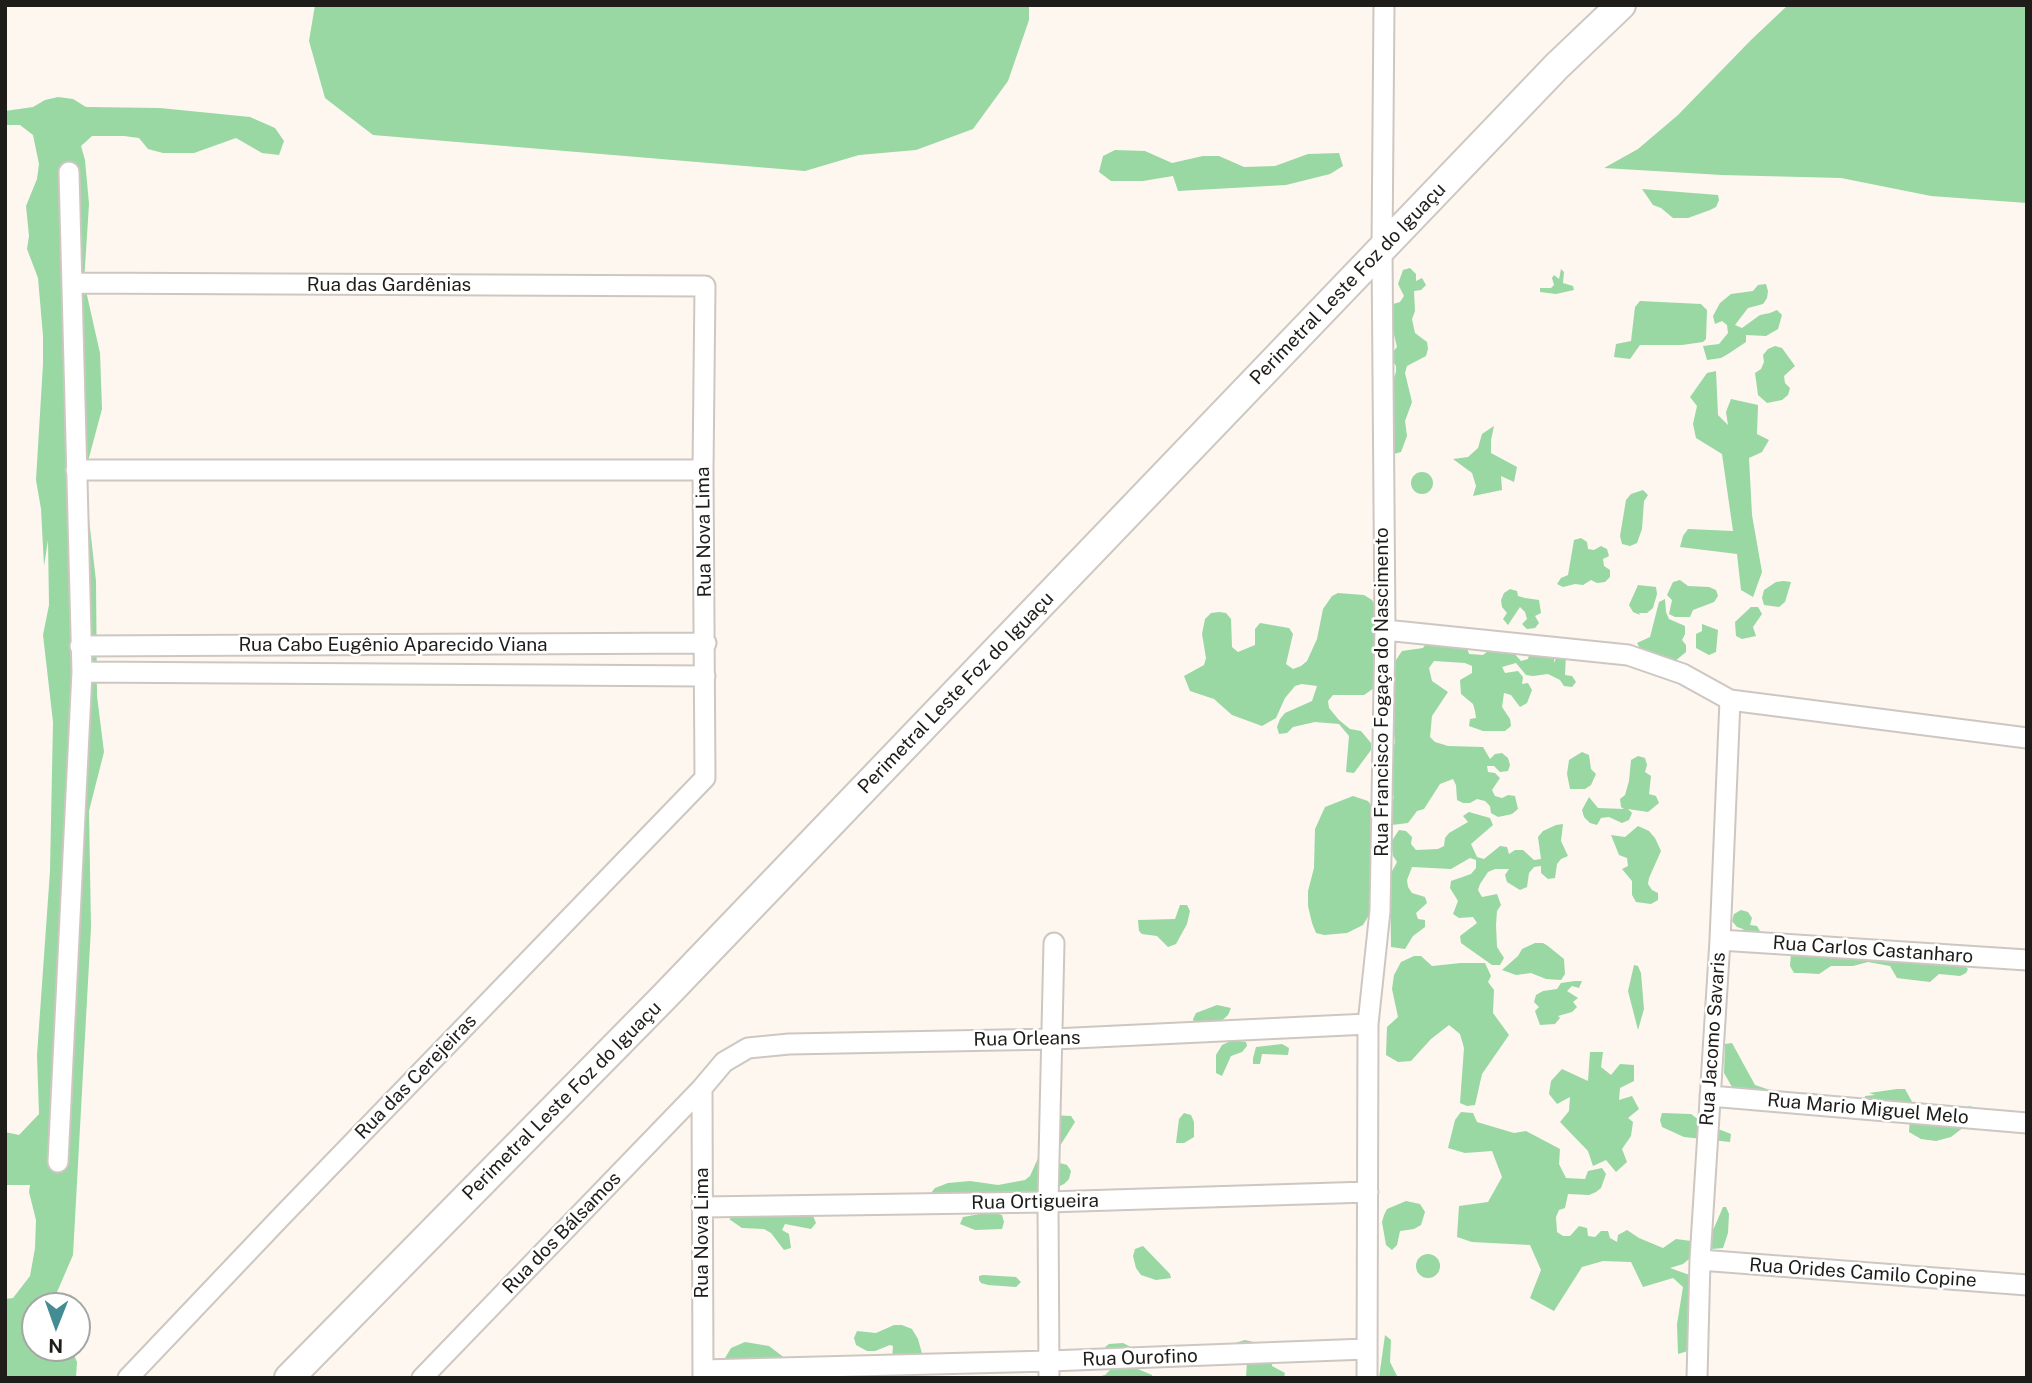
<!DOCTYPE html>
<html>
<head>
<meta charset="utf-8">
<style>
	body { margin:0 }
	#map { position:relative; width:2032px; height:1383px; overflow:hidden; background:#fdf7f0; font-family:"Public Sans",sans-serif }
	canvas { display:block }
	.frame { position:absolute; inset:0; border:7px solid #1f1d1a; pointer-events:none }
	.north { position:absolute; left:21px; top:1292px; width:70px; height:70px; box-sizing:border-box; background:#fff; border:2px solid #a5a5a3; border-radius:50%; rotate:181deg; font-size:19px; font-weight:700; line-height:28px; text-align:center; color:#1f1d1a }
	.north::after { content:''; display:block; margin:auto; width:24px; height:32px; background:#448c93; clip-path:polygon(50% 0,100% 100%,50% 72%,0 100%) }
</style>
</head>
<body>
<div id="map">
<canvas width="2032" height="1383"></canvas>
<div class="frame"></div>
<div class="north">N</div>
</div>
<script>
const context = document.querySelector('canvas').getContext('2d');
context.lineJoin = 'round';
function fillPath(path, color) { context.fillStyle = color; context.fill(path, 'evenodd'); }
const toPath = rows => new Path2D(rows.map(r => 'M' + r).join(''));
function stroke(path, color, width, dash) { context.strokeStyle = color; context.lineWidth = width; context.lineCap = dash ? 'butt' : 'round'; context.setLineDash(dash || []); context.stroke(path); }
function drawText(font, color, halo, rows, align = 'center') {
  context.font = font + ' "Public Sans",sans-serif'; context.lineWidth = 5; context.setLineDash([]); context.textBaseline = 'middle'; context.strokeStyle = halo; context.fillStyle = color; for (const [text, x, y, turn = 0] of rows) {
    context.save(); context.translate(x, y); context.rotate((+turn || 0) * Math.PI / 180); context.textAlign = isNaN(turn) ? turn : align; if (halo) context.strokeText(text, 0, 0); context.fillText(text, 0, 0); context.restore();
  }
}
const green = toPath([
	[315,5,1029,5,1029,20,1008,81,973,129,916,150,859,155,805,171,373,135,325,98,309,41],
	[1788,5,2027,5,2027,203,1931,196,1841,178,1722,175,1604,168,1638,149,1678,115,1751,40],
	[58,97,73,99,86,107,160,108,250,117,275,128,284,141,279,155,262,153,236,138,194,153,163,153,148,149,139,138,124,136,92,136,81,146,85,160,89,204,84,282,100,353,102,409,87,465,89,519,96,581,97,696,104,752,89,811,91,927,73,1255,51,1306,35,1306,35,1348,71,1348,77,1362,76,1378,5,1378,5,1299,13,1298,30,1276,35,1248,36,1220,29,1192,30,1185,5,1185,5,1132,19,1135,39,1114,37,1055,50,871,53,722,43,635,49,605,48,540,44,566,41,509,36,480,43,364,43,336,38,278,27,249,29,236,26,206,37,179,39,164,33,135,20,125,5,125,5,111,33,107,45,100],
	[1115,150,1145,151,1172,163,1203,156,1219,156,1244,167,1275,166,1308,154,1339,153,1343,166,1330,174,1286,185,1178,191,1173,176,1143,181,1111,181,1099,172,1103,156],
	[1642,189,1718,195,1719,200,1716,207,1710,210,1688,218,1673,218,1661,208,1653,205],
	[1410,268,1416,274,1416,281,1422,278,1426,285,1421,290,1414,291,1415,311,1412,319,1415,333,1427,342,1428,349,1426,356,1407,366,1405,373,1412,402,1405,421,1407,436,1401,452,1394,454,1388,451,1391,386,1396,372,1396,366,1392,360,1392,353,1397,347,1390,318,1391,311,1393,304,1400,302,1404,296,1398,284,1403,270],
	[1561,269,1564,272,1563,283,1573,286,1574,290,1556,294,1540,292,1540,288,1551,288,1554,285,1552,278,1554,275,1559,279],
	[1766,284,1768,291,1767,298,1763,304,1748,308,1735,325,1742,328,1760,315,1770,313,1777,310,1782,315,1778,329,1766,336,1746,335,1746,342,1728,354,1721,358,1707,360,1703,346,1719,344,1728,333,1727,325,1722,321,1715,324,1713,316,1720,303,1731,294,1753,291,1758,285],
	[1640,301,1701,304,1707,310,1706,339,1703,342,1682,345,1640,345,1630,359,1614,357,1616,344,1631,341,1635,307],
	[1775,346,1782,348,1795,366,1784,376,1785,383,1790,388,1788,395,1782,400,1767,403,1758,395,1755,373,1761,369,1764,362,1763,355,1768,349],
	[1716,371,1718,415,1728,425,1726,412,1731,399,1758,405,1757,434,1769,440,1762,452,1749,458,1752,515,1762,572,1753,597,1741,590,1737,554,1680,547,1683,536,1688,529,1733,531,1722,454,1696,438,1693,424,1697,406,1690,397,1707,373],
	[1494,426,1491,440,1491,453,1517,467,1514,482,1501,476,1502,490,1473,496,1476,486,1472,473,1453,459,1468,457,1478,448,1482,434],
	'1411 483a11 11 0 1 1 22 0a11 11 0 1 1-22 0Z',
	[1643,490,1648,495,1644,501,1642,529,1637,543,1630,546,1622,544,1620,536,1626,500,1631,494],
	[1581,538,1587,542,1588,549,1594,550,1601,546,1607,549,1609,556,1603,559,1604,566,1610,570,1610,577,1605,582,1597,583,1591,580,1583,585,1575,584,1563,587,1557,584,1561,578,1568,575,1574,540],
	[1680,580,1688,586,1709,587,1716,590,1718,596,1714,602,1693,610,1690,617,1675,617,1669,614,1672,600,1667,595,1673,582],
	[1783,581,1791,582,1785,602,1779,607,1764,605,1762,598,1764,590,1776,582],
	[1638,585,1656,587,1657,594,1653,608,1647,613,1639,613,1640,615,1633,612,1629,605],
	[1510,589,1517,591,1518,596,1525,598,1539,600,1541,613,1535,616,1539,623,1535,628,1527,629,1522,624,1527,619,1525,612,1520,607,1508,625,1503,619,1507,613,1502,607,1501,600,1504,593],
	[1338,593,1364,595,1372,600,1376,607,1377,686,1364,695,1333,695,1328,701,1329,708,1339,720,1350,729,1361,731,1371,743,1371,750,1354,773,1346,772,1349,736,1339,724,1315,722,1293,727,1287,733,1279,734,1277,727,1280,719,1285,713,1312,701,1317,686,1302,684,1295,686,1285,698,1276,718,1262,726,1232,715,1214,699,1190,691,1184,676,1204,665,1206,658,1202,634,1205,619,1211,613,1219,612,1226,613,1231,619,1232,647,1238,652,1255,645,1255,629,1260,623,1289,628,1293,634,1286,664,1293,669,1301,666,1307,661,1317,639,1323,609,1332,596],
	[1665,599,1666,612,1669,619,1685,626,1685,634,1682,640,1686,645,1686,652,1674,662,1641,650,1637,643,1650,637,1659,602],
	[1751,607,1758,607,1762,614,1753,627,1756,636,1742,639,1736,636,1735,622],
	[1702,624,1718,630,1716,652,1709,655,1696,648,1696,634,1702,631],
	[1451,639,1465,641,1469,654,1483,655,1489,650,1512,651,1521,661,1528,659,1530,651,1555,650,1554,663,1559,652,1566,654,1565,675,1572,676,1576,682,1572,687,1564,686,1560,680,1548,674,1533,676,1526,675,1516,663,1502,667,1505,673,1518,671,1523,677,1522,684,1528,683,1532,690,1527,703,1520,707,1511,695,1504,693,1502,707,1510,719,1511,726,1505,731,1483,731,1469,726,1470,719,1476,718,1475,711,1473,704,1461,694,1460,680,1472,673,1472,666,1465,663,1434,661,1429,668,1432,681,1448,692,1432,716,1430,737,1435,742,1448,746,1483,747,1490,759,1495,754,1502,753,1508,758,1510,765,1508,771,1500,772,1494,766,1487,766,1488,772,1495,773,1500,778,1492,790,1495,796,1502,798,1508,795,1515,796,1518,809,1512,814,1498,817,1491,813,1490,806,1485,801,1477,799,1470,803,1463,803,1457,800,1456,785,1453,779,1440,784,1424,809,1417,811,1408,823,1392,825,1388,818,1389,803,1394,798,1386,770,1395,742,1392,720,1394,663,1402,651,1423,648,1427,642,1434,640,1439,646],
	[1582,752,1589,755,1591,769,1596,774,1591,785,1585,789,1570,789,1567,774,1569,760],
	[1638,756,1645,758,1647,765,1645,772,1651,776,1649,794,1656,796,1659,803,1648,812,1628,809,1632,813,1629,820,1622,823,1609,817,1601,818,1597,825,1590,823,1584,817,1582,810,1589,797,1598,808,1624,809,1621,807,1620,799,1625,795,1629,781,1631,760],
	[1353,796,1368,801,1377,813,1380,897,1363,925,1347,933,1324,935,1316,933,1312,923,1308,906,1308,891,1314,868,1315,829,1325,807],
	[1469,812,1490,818,1493,825,1471,844,1477,857,1484,859,1500,846,1507,847,1509,854,1515,850,1523,850,1534,860,1541,859,1538,837,1543,831,1556,825,1563,824,1561,841,1568,856,1561,859,1557,864,1555,878,1548,879,1541,873,1541,866,1534,867,1529,873,1527,887,1520,890,1507,882,1505,875,1509,869,1495,869,1488,872,1480,884,1478,890,1482,897,1497,894,1501,905,1497,911,1496,925,1497,947,1504,958,1500,965,1492,965,1461,943,1460,936,1477,923,1473,917,1459,918,1453,914,1458,901,1450,888,1451,881,1471,874,1476,868,1476,860,1470,858,1451,869,1412,867,1407,880,1408,887,1412,893,1425,897,1427,903,1416,913,1418,919,1425,920,1425,927,1413,936,1405,949,1391,947,1390,875,1397,862,1393,856,1391,842,1399,830,1406,831,1412,837,1411,844,1416,850,1438,849,1444,846,1445,838,1449,833,1468,822,1463,816],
	[1638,826,1649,831,1655,838,1661,851,1649,878,1648,884,1652,890,1658,893,1658,900,1651,904,1636,902,1632,895,1632,881,1622,869,1628,866,1627,858,1619,855,1611,835,1625,837],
	[1180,905,1187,905,1190,911,1187,924,1176,944,1168,947,1157,936,1142,934,1139,931,1138,920,1175,919],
	[1741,910,1748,912,1752,918,1750,925,1757,926,1761,933,1746,936,1743,929,1737,927,1732,921,1734,914],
	[1535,943,1543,943,1548,946,1564,959,1565,974,1561,980,1546,979,1531,973,1516,975,1502,970,1518,956,1522,949],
	[1791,953,1965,966,1968,969,1966,973,1960,976,1939,974,1930,982,1897,978,1890,966,1868,962,1853,966,1831,966,1819,974,1802,973,1794,973,1790,966],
	[1414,956,1421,956,1432,966,1461,963,1485,963,1491,976,1488,982,1494,990,1493,1013,1509,1035,1482,1074,1475,1105,1467,1106,1460,1103,1464,1048,1460,1034,1449,1025,1431,1039,1411,1061,1398,1062,1386,1055,1387,1027,1398,1017,1392,989,1394,975,1401,962],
	[1634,965,1638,966,1641,973,1644,1009,1638,1030,1628,991],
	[1575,981,1582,981,1579,988,1572,986,1567,991,1578,998,1573,1002,1577,1007,1572,1012,1558,1016,1560,1018,1555,1024,1540,1025,1535,1011,1539,1007,1534,1002,1536,995,1543,991,1557,989,1561,983],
	[1217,1005,1231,1008,1228,1015,1216,1026,1195,1026,1193,1019,1196,1013],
	[1233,1040,1246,1042,1247,1046,1242,1052,1231,1056,1222,1076,1216,1073,1216,1055,1222,1045],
	[1732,1043,1755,1085,1776,1092,1814,1093,1820,1097,1732,1087,1724,1073,1725,1044],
	[1282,1044,1289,1048,1288,1055,1262,1054,1260,1064,1253,1064,1253,1058,1256,1047],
	[1590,1052,1603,1052,1601,1067,1611,1075,1620,1064,1634,1065,1634,1081,1620,1088,1619,1100,1632,1096,1639,1109,1628,1118,1633,1122,1631,1136,1622,1149,1627,1162,1616,1172,1606,1160,1593,1166,1588,1151,1560,1122,1569,1111,1570,1097,1557,1104,1549,1094,1551,1081,1562,1069,1588,1081],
	[1897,1089,1905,1089,1915,1107,1955,1110,1970,1106,1976,1109,1964,1127,1951,1137,1936,1141,1921,1139,1909,1132,1910,1117,1864,1103,1865,1096,1875,1095,1869,1093],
	[1461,1112,1473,1113,1477,1122,1514,1133,1526,1131,1560,1149,1559,1164,1566,1178,1585,1179,1588,1171,1602,1168,1606,1174,1601,1188,1596,1192,1589,1195,1568,1194,1565,1208,1559,1210,1556,1217,1557,1232,1563,1236,1570,1236,1579,1226,1587,1228,1588,1236,1595,1237,1601,1231,1608,1231,1610,1238,1617,1242,1618,1235,1627,1230,1639,1238,1663,1248,1676,1239,1691,1241,1694,1255,1683,1264,1670,1268,1698,1278,1701,1347,1678,1354,1677,1324,1683,1287,1673,1278,1643,1287,1631,1262,1603,1261,1582,1267,1554,1311,1530,1298,1541,1270,1530,1245,1472,1242,1457,1237,1459,1206,1488,1202,1502,1177,1492,1151,1465,1153,1448,1148,1455,1120],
	[1184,1113,1191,1115,1194,1122,1194,1137,1184,1143,1176,1143,1179,1119],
	[1662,1113,1691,1114,1703,1123,1731,1134,1730,1142,1684,1137,1662,1127,1660,1120],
	[1049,1115,1071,1116,1075,1122,1058,1149,1057,1156,1060,1163,1067,1165,1071,1171,1069,1179,1064,1184,1043,1194,1009,1195,986,1192,953,1196,939,1202,930,1194,935,1188,948,1183,970,1181,998,1185,1025,1180,1030,1176,1039,1156],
	[1406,1201,1420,1204,1425,1212,1421,1225,1414,1229,1400,1231,1397,1245,1392,1250,1386,1245,1382,1222,1384,1215,1387,1209],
	[1723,1207,1726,1207,1729,1214,1728,1233,1723,1248,1712,1249,1706,1245,1706,1238,1714,1228],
	[991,1212,1002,1215,1004,1222,1002,1229,975,1230,960,1224,963,1217],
	[806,1213,813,1216,816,1223,811,1229,785,1224,782,1230,789,1234,791,1248,784,1250,771,1233,764,1229,742,1228,729,1219,736,1216],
	[1143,1246,1170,1274,1171,1278,1156,1280,1141,1275,1136,1268,1133,1256,1135,1249],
	'1416 1266a12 12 0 1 1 24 0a12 12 0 1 1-24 0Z',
	[983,1275,1016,1277,1021,1282,1016,1287,988,1285,981,1283,979,1280,979,1276],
	[894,1325,902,1325,912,1329,918,1339,923,1357,892,1359,893,1346,890,1345,875,1351,867,1351,856,1345,854,1338,857,1331,876,1333],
	[1385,1335,1391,1340,1390,1362,1398,1378,1379,1378],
	[1245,1340,1267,1345,1273,1351,1272,1366,1285,1373,1284,1378,1246,1378,1247,1361,1225,1346],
	[745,1342,769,1346,786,1359,829,1356,835,1358,719,1368,731,1348],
	[1123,1343,1137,1350,1133,1367,1152,1375,1153,1378,1093,1378,1105,1375,1111,1369,1105,1347,1109,1344]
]);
const minor = toPath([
	[72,283,705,286,703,470,705,778,280,1218,128,1378],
	[76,470,703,470],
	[1385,630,1628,655,1683,674,1730,700,2027,738],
	[80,646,706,643],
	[82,672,705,676],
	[1720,940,2027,960],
	[702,1088,703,1378],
	[1710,1096,2027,1123],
	[58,1162,82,672,69,172],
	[702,1207,1048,1202,1368,1192],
	[1700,1260,2027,1285],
	[703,1370,1049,1361,1366,1349],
	[422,1378,702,1088,724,1062,748,1048,789,1044,1054,1039,1368,1024],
	[1049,1378,1048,1202,1054,943],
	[1367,1378,1368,1024,1380,911,1385,630,1382,249,1384,5],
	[1697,1378,1700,1260,1720,940,1730,700]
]);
const highway = toPath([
	[289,1378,665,996,1557,66,1621,5]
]);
const streetNames = [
	["Perimetral Leste Foz do Iguaçu",1348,284,-46],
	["Rua das Gardênias",389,285],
	["Rua Nova Lima",704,532,-91],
	["Rua Cabo Eugênio Aparecido Viana",393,645],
	["Rua Francisco Fogaça do Nascimento",1382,692,-90],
	["Perimetral Leste Foz do Iguaçu",956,693,-46],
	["Rua Carlos Castanharo",1873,950,4],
	["Rua Orleans",1027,1039,-1],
	["Rua Jacomo Savaris",1713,1039,-86],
	["Rua das Cerejeiras",416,1077,-46],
	["Perimetral Leste Foz do Iguaçu",562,1101,-45],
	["Rua Mario Miguel Melo",1868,1109,5],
	["Rua Ortigueira",1035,1202,-1],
	["Rua dos Bálsamos",562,1233,-46],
	["Rua Nova Lima",702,1233,-90],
	["Rua Orides Camilo Copine",1863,1273,4],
	["Rua Ourofino",1140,1358,-2]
];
fillPath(green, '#99d7a3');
stroke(minor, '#cec7c1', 23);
stroke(highway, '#cec7c1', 32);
stroke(minor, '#fff', 19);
stroke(highway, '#fff', 28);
drawText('19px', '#1f1d1a', '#fff', streetNames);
</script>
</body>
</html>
